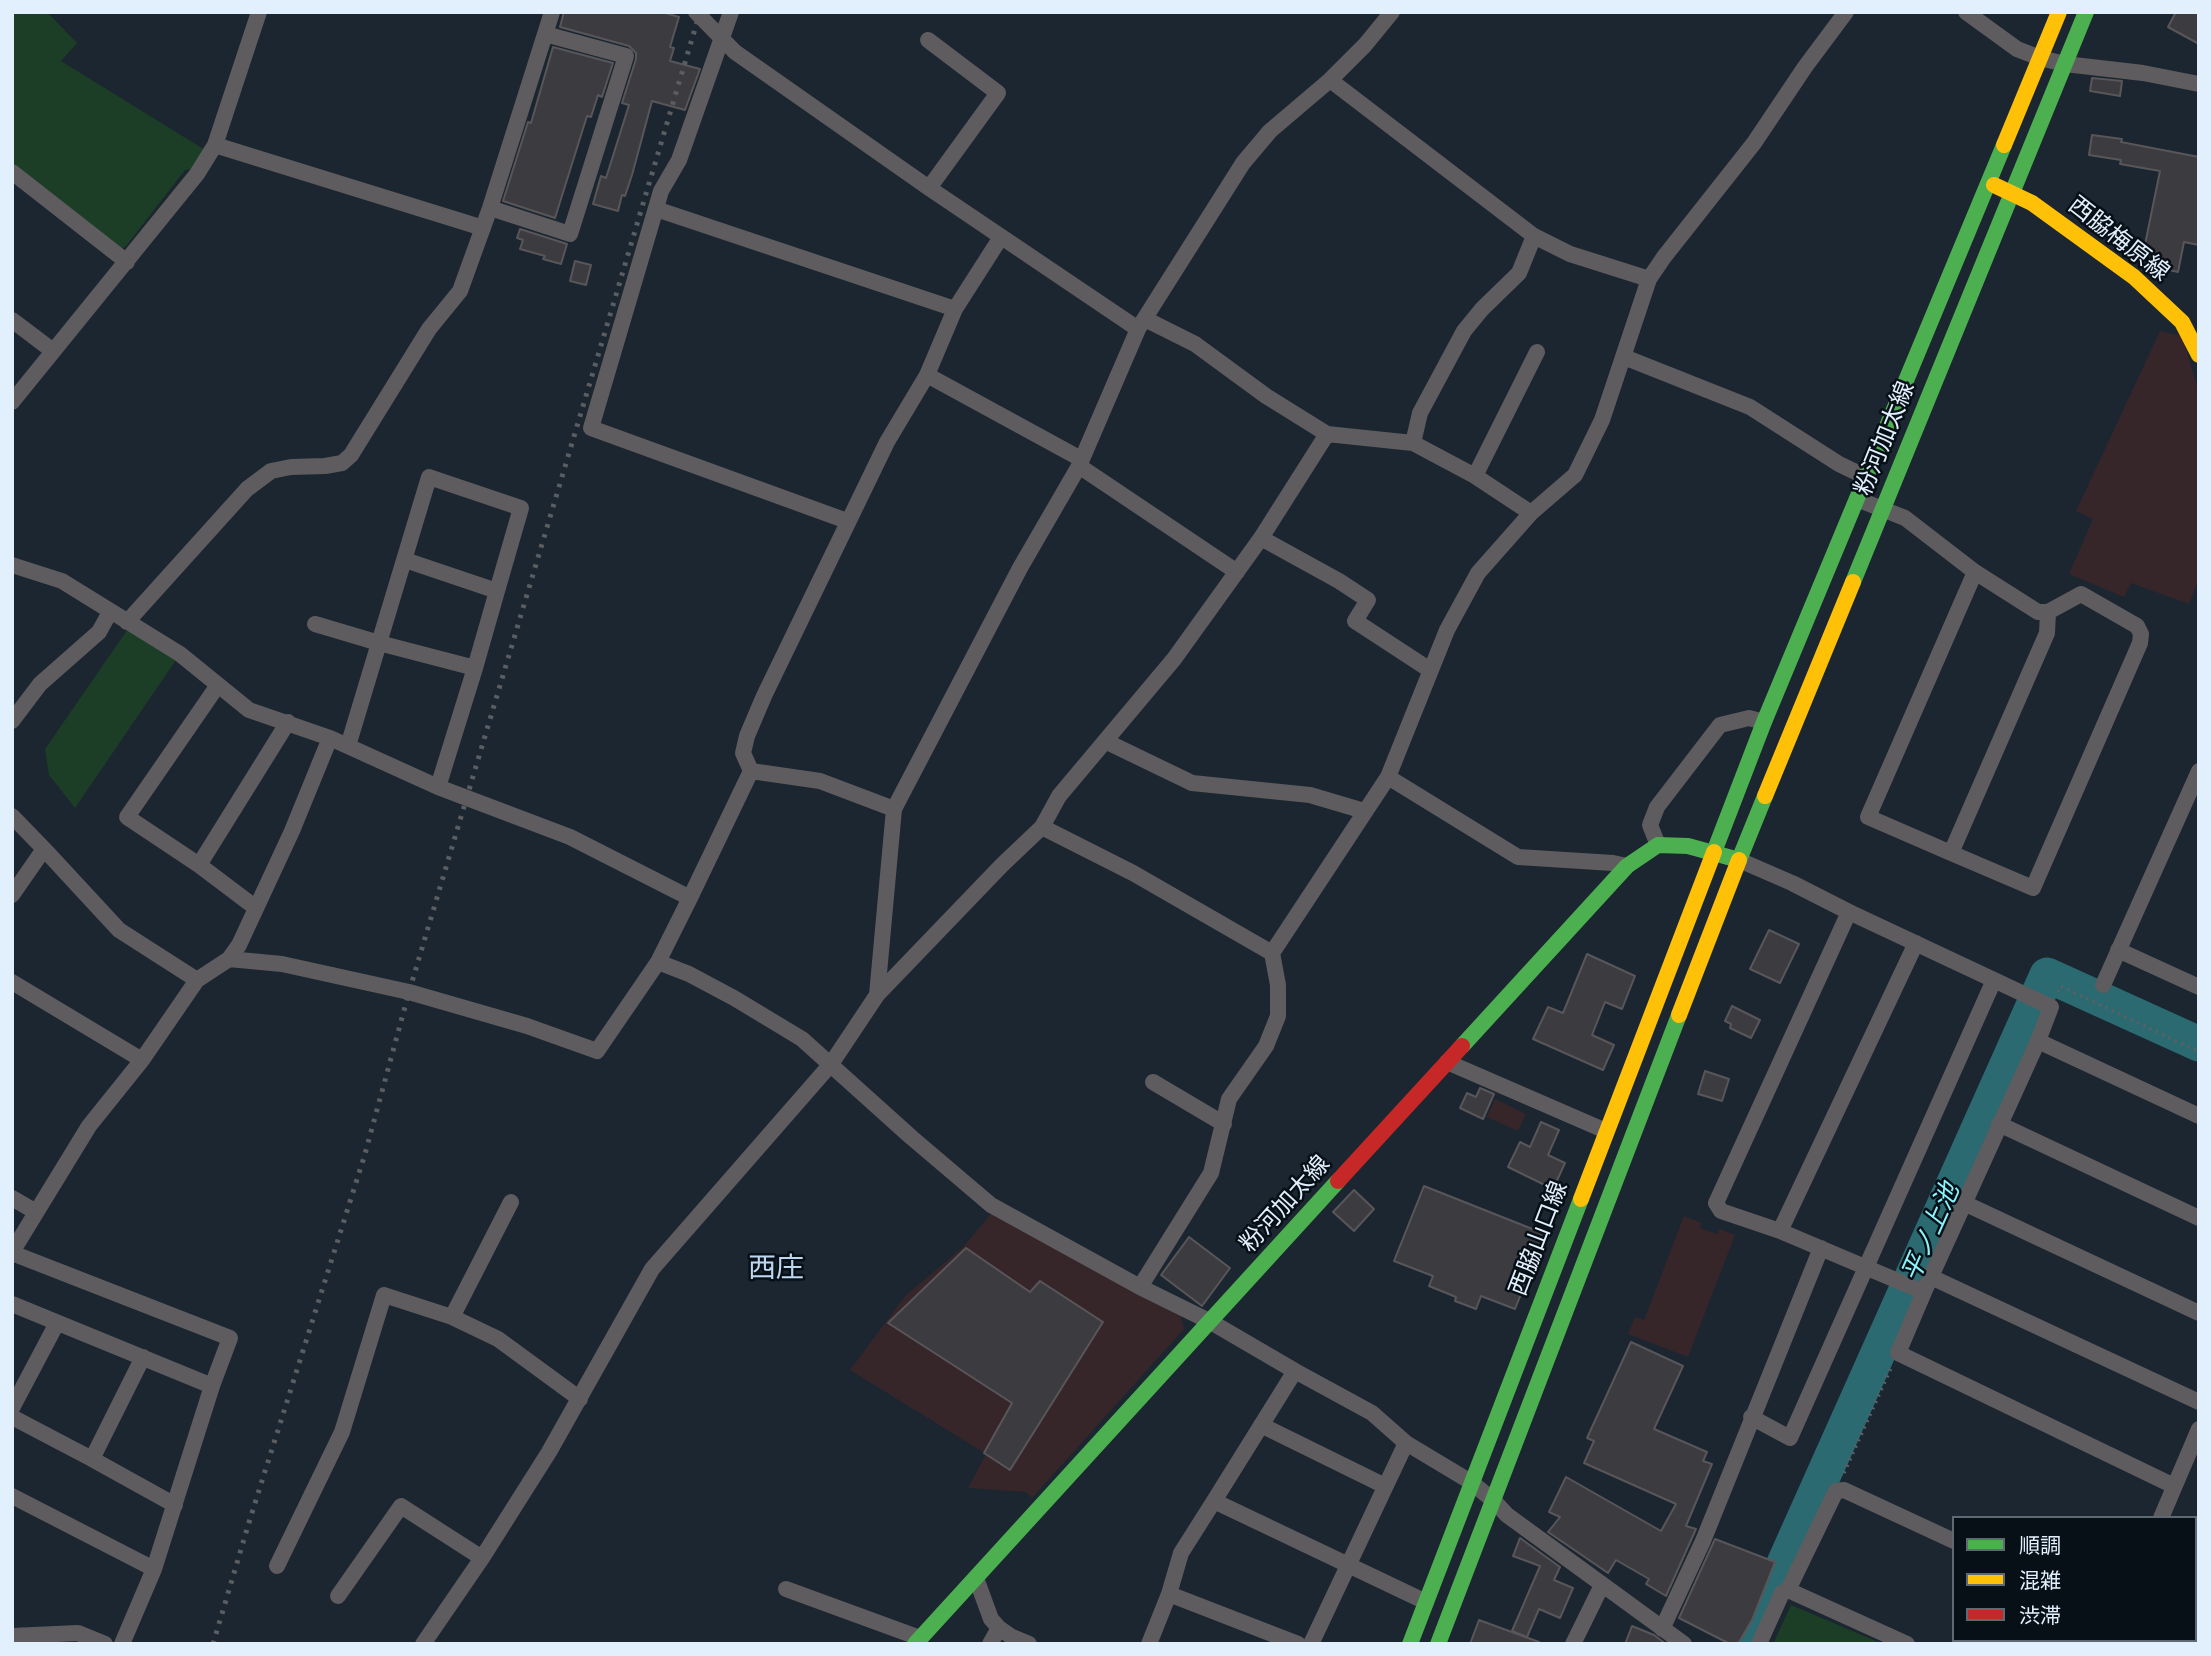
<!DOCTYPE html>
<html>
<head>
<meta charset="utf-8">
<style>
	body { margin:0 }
	#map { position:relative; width:2211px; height:1656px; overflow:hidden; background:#1b2630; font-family:Poppins,"Noto Sans JP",sans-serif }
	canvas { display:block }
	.frame { position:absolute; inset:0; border:14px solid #e2effc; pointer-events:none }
	.legend { position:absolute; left:1952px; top:1516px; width:245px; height:126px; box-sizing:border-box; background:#070f17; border:2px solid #5f6973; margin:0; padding:9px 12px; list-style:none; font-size:21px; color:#e2effc }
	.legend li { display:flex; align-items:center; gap:14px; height:35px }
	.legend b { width:35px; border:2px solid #5f6973 }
</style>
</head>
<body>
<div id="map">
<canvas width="2211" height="1656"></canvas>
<div class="frame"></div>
<ul class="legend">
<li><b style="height:9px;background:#4caf50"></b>順調</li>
<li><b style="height:9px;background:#ffc107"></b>混雑</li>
<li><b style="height:9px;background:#c62828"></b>渋滞</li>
</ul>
</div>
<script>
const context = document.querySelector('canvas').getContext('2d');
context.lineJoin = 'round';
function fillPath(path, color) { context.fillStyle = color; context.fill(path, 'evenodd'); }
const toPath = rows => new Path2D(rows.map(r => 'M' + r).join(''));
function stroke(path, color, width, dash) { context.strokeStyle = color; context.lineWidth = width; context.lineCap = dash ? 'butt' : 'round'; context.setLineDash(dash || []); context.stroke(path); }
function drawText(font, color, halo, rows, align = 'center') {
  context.font = font + ' Poppins,"Noto Sans JP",sans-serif'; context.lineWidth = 5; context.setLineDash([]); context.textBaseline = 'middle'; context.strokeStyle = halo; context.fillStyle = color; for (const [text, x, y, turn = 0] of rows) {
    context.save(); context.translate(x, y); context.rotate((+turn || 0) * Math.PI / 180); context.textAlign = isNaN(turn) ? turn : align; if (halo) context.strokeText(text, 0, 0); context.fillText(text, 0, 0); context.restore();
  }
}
const commercial = toPath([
	[2160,331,2182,336,2199,392,2199,579,2189,604,2131,583,2124,597,2069,574,2093,519,2076,511],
	[1495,1099,1526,1114,1518,1131,1487,1117],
	[991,1214,1180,1313,1184,1329,1032,1498,1026,1492,968,1488,986,1454,850,1370,905,1296,962,1248],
	[1684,1216,1702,1223,1700,1228,1717,1234,1720,1229,1735,1235,1688,1357,1628,1334,1635,1317,1644,1320]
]);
const green = toPath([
	[12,12,47,12,77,43,61,61,205,150,193,169,185,170,126,246,123,248,111,245,12,166],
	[128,629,176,660,75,808,49,775,45,749],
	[1791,1605,1883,1644,1773,1644]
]);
const river = toPath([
	[1748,1644,2047,975,2199,1044]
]);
const building = toPath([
	[564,12,662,12,679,17,670,47,674,48,670,61,700,69,685,110,652,101,632,175,625,196,622,195,618,211,593,204,601,176,606,178,629,105,622,103,636,59,636,53,629,46,560,27,564,12],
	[2176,12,2199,12,2199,44,2168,27,2176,12],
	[553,47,613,63,602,97,598,95,591,117,587,116,555,218,503,201,528,122,531,123,553,47],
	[2092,78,2122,81,2120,96,2090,91,2092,78],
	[2092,135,2122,139,2121,142,2199,157,2199,245,2184,242,2178,272,2141,264,2160,171,2120,164,2121,160,2089,155,2092,135],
	[520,229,567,244,561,264,543,259,545,256,520,249,523,240,517,238,520,229],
	[575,261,591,265,586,285,570,281,575,261],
	[1769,930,1799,944,1780,983,1750,969,1769,930],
	[1587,954,1635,976,1622,1009,1605,1002,1592,1035,1614,1045,1603,1070,1533,1039,1548,1007,1563,1013,1587,954],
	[1732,1006,1760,1020,1751,1038,1730,1028,1731,1024,1725,1021,1732,1006],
	[1705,1071,1729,1079,1722,1101,1698,1094,1705,1071],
	[1480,1088,1494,1094,1483,1119,1460,1108,1467,1093,1476,1097,1480,1088],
	[1541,1122,1559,1130,1548,1155,1565,1163,1553,1189,1508,1167,1520,1142,1530,1147,1541,1122],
	[1424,1186,1545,1234,1515,1309,1481,1296,1476,1309,1455,1301,1456,1297,1429,1286,1433,1276,1394,1261,1424,1186],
	[1354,1190,1374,1209,1354,1231,1333,1212,1354,1190],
	[1189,1237,1230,1268,1202,1306,1161,1275,1189,1237],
	[966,1248,1030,1292,1040,1281,1103,1322,1010,1470,984,1453,1012,1403,888,1323,966,1248],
	[1631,1342,1683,1366,1654,1429,1707,1452,1703,1461,1712,1464,1686,1526,1696,1529,1666,1596,1646,1584,1649,1579,1616,1560,1608,1573,1548,1532,1560,1517,1549,1512,1566,1477,1661,1531,1676,1504,1584,1463,1594,1441,1587,1438,1631,1342],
	[1520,1538,1560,1567,1554,1580,1573,1588,1560,1618,1539,1609,1527,1637,1512,1631,1540,1566,1513,1556,1520,1538],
	[1715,1539,1775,1562,1752,1620,1738,1644,1730,1644,1679,1618,1715,1539],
	[1479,1620,1539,1642,1539,1644,1470,1644,1479,1620],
	[1632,1626,1654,1635,1666,1644,1625,1644,1632,1626]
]);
const path = toPath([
	[2058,992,2061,986,2199,1052],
	[1844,1473,1891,1368]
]);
const street = toPath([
	[696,12,735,52,929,188,1138,329],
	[731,12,679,160,661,191,591,428,847,521],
	[1966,12,2017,49,2040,58,2065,64,2143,73,2199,84],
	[928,40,998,93,929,188],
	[1330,80,1534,236,1570,254,1649,279],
	[215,145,483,228],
	[12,172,127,262],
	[490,208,570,234,626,56,545,34],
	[656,209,955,309],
	[1145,319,1195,344,1266,396,1327,434,1413,443,1475,476,1531,513],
	[12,320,53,351],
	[1624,357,1750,407,1839,464,1866,477],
	[927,375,1081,459],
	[12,402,197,174,215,145,259,12],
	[1413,443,1420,413,1464,331,1482,309,1519,273,1534,236],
	[1079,466,1237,572],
	[1475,476,1537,352],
	[1857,499,1905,518,1975,572,2038,612,2048,612,2081,594,2137,626,2141,634,2140,643,2033,888,1951,853],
	[1261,538,1339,581,1368,600,1355,621,1430,670],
	[405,560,497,591,475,668],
	[12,565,62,581,180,654,249,710,330,738,438,787,570,837,690,898],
	[1975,572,1868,817,1951,853,2047,633,2048,612],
	[127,622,247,489,271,471,291,467,325,466,342,463,351,455,429,329,460,291,490,208,552,12],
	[315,624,379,643,475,668,438,787],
	[218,685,127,817,199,865,256,908],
	[12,721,40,684,99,632,110,612],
	[1105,741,1192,783,1310,795,1364,811],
	[348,746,429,477,521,508,497,591],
	[751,771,820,781,894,809,877,995],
	[1388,777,1518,857,1613,863,1627,866],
	[894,809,1020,568,1079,466,1138,329,1243,163,1270,131,1330,80,1365,45,1392,12],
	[12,816,44,849],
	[1042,827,1133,873,1272,953],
	[1658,845,1650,825,1657,807,1720,725,1749,718,1764,722],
	[1739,860,1792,883,1849,912,1994,980,1790,1438,1751,1417],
	[199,865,288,722],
	[12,895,44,849,119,930,197,980],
	[1916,943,1780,1231,1924,1292,2038,1041,2051,1007,1994,980],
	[2118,950,2199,987],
	[229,959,282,964,409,992,527,1026,597,1051,658,962,690,898,751,771,743,753,747,736,764,696,887,442,927,375,955,309,1001,237],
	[658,962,689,974,734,998,802,1039,911,1137,991,1205,1140,1287,1211,1322,1295,1371,1214,1501],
	[12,982,142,1060],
	[2103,985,2199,771],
	[2038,1041,2199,1116],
	[1447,1062,1606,1131],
	[1153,1082,1224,1124],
	[1999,1124,2199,1218],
	[12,1198,36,1212],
	[1964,1203,2199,1313],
	[1780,1231,1721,1211,1716,1203,1849,912],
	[12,1252,89,1126,142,1060,197,980,229,959,239,945,292,831,330,738],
	[12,1253,230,1338,212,1386],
	[1931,1277,2199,1402],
	[1140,1287,1211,1173,1229,1099,1266,1046,1278,1016,1278,985,1272,953,1388,777,1447,630,1478,573,1531,513,1575,475,1602,420,1649,279,1664,257,1754,143,1805,67,1846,12],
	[1924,1292,1898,1353,2174,1486],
	[12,1304,212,1386,154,1569,122,1644],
	[452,1317,498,1339,580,1399],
	[143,1357,92,1459,175,1505],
	[1295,1371,1372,1413,1406,1443,1311,1644],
	[12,1408,57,1323],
	[12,1417,92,1459],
	[1261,1425,1385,1486],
	[1406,1443,1471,1482,1494,1501,1507,1515,1684,1644],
	[12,1496,154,1569],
	[2161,1518,2199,1429],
	[277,1566,342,1432,384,1295,452,1317,511,1202],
	[976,1578,991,1619,999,1628,1012,1637,1029,1644],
	[786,1589,920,1638],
	[1788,1590,1907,1644],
	[1169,1594,1181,1553,1214,1501,1426,1602],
	[338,1596,401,1506,482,1558],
	[1662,1629,1703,1541,1821,1248],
	[12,1636,78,1633,105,1644],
	[423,1644,482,1558,549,1452,652,1269,831,1064,877,995,1002,865,1042,827,1059,796,1174,659,1261,538,1327,434],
	[990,1644,999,1628],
	[1149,1644,1169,1594,1298,1644],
	[1573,1644,1602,1585],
	[1759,1644,1782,1593,1788,1590,1836,1491,1844,1490,1954,1541],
	[2109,1644,2110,1640]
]);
const fast = toPath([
	[1853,582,2086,12],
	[1714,852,1764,722,2004,145],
	[1462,1046,1627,866,1658,845,1688,846,1739,860,1765,796],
	[915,1644,1338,1181],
	[1410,1644,1581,1199],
	[1438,1644,1679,1015]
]);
const slow = toPath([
	[2004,145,2059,12],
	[1994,185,2032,203,2134,277,2182,322,2199,355],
	[1765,796,1853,582],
	[1679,1015,1739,860],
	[1581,1199,1714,852]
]);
const jam = toPath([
	[1338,1181,1462,1046]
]);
const rail = toPath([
	[213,1644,250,1519,365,1154,409,992,700,12]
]);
const streetNames = [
	["西脇梅原線",2118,240,38],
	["粉河加太線",1886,439,-68],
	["粉河加太線",1286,1205,-48],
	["西脇山口線",1540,1239,-69]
];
const waterNames = [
	["平ノ上池",1932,1233,-66]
];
const quarterNames = [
	["西庄",776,1270]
];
fillPath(commercial, '#362629');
fillPath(green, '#1c3e26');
stroke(river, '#2a6a70', 35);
fillPath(building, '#3c3b40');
stroke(building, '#585659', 2);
stroke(path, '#605f63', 3.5, [2, 5]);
stroke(street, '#5f5c5f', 16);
stroke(fast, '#4caf50', 16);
stroke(slow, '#ffc107', 16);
stroke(jam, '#c62828', 16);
stroke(rail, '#5a5d62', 5, [3.5, 7]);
drawText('24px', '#e2effc', '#070f17', streetNames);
drawText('italic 26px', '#8bf5fd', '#070f17', waterNames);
drawText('28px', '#bed7f0', '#070f17', quarterNames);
</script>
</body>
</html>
